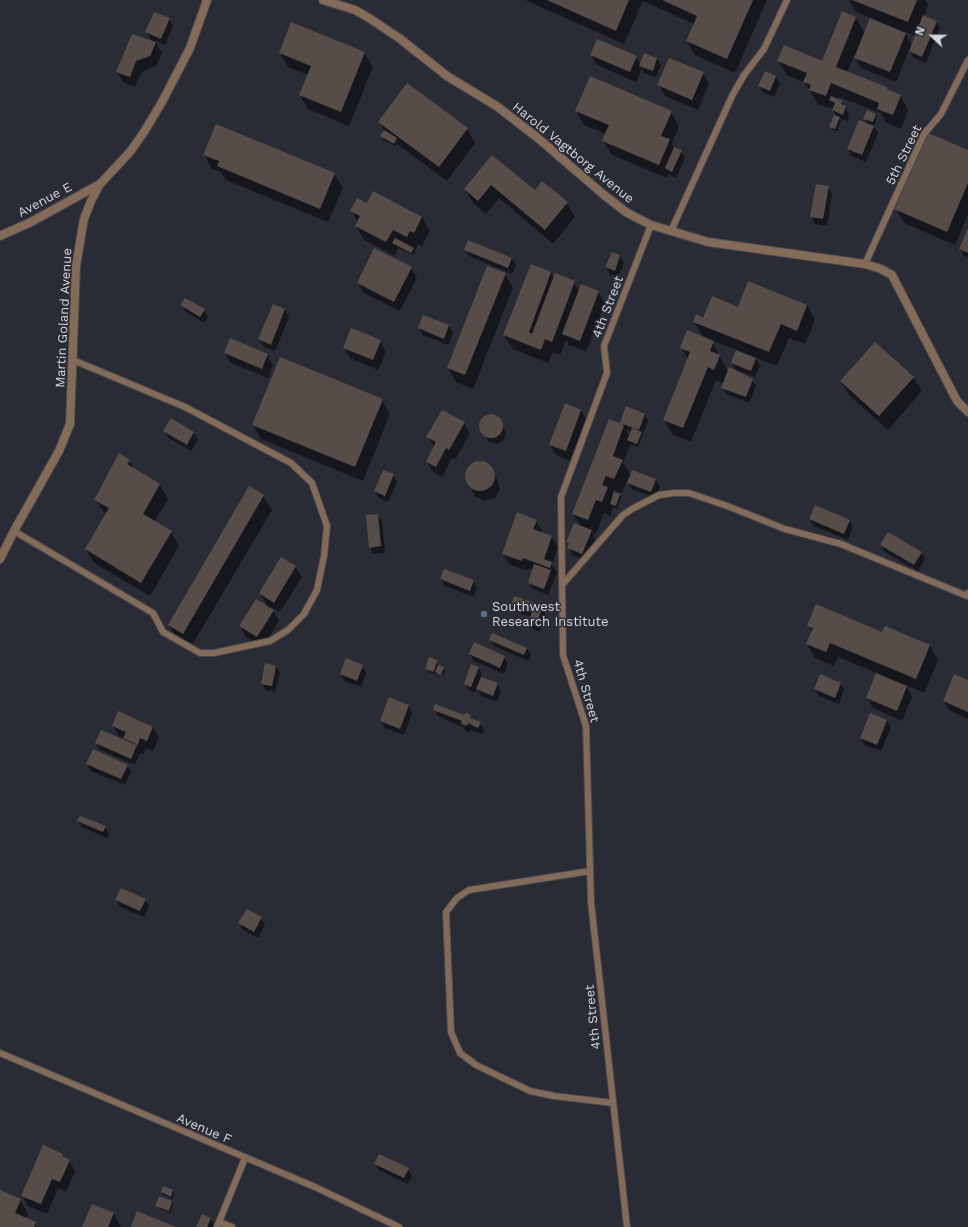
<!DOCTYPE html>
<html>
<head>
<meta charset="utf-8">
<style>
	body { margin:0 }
	#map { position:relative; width:968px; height:1227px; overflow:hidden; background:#2a2c35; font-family:"Work Sans",sans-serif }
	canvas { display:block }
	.north { position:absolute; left:912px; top:16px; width:40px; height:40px; -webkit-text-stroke:3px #2a2c35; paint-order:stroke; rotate:292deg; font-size:11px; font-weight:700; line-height:16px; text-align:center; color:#d5d6dc }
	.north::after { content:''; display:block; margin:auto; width:14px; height:18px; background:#d5d6dc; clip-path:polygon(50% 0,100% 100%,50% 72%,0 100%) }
</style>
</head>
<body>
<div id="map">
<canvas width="968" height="1227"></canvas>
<div class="north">N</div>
</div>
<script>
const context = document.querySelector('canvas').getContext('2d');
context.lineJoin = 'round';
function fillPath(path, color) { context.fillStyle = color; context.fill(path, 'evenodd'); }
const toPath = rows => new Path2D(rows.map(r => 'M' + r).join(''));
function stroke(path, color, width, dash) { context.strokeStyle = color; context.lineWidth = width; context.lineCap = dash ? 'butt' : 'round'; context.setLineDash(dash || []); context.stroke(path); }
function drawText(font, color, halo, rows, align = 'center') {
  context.font = font + ' "Work Sans",sans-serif'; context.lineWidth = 3; context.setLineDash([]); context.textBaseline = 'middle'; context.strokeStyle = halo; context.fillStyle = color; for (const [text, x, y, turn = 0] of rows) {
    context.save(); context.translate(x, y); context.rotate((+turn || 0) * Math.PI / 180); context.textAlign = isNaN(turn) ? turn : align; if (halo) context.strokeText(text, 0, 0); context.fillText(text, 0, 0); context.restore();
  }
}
const shadow = toPath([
	[525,0,767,0,735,73,695,55,687,41,694,24,643,1,624,44],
	[849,0,925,0,928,5,924,17,936,22,940,28,926,63,914,58,909,50,896,82,861,68,854,56,847,72,887,88,888,91,900,96,908,110,901,129,886,123,881,113,839,97,838,100,842,102,849,114,847,121,839,118,841,121,837,131,832,130,830,127,837,117,832,109,818,104,805,83,787,75,778,61,822,62,856,18,865,33,871,18,856,12],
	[904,31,916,36,912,45],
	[169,19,173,26,165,45,155,41,162,53,156,66,142,72,135,87,123,82,117,72,143,37,151,40,147,32],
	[280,53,364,53,373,67,349,126,308,109,300,95,308,75,288,67],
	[591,55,636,57,641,65,657,58,661,65,656,77,644,73,642,68,636,82,597,65],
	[765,72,776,77,780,84,774,97,763,92,759,86],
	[703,73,709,84,698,110,665,96,659,85],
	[576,111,671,112,679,126,672,144,674,148,681,151,685,158,676,178,668,174,667,178,612,155,603,141,606,134,584,125],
	[875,115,877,118,874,125,872,124,878,133,866,162,852,156,848,149,868,124,865,119],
	[380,123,467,129,475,143,447,181,397,144,396,146,383,140,382,136,384,131],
	[968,151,968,215,955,245,904,223,896,209],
	[204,154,334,174,343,188,328,222,226,180,221,172,212,169],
	[492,156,535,191,542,182,567,203,575,217,553,244,499,198,486,214,473,203,465,189],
	[828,187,832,194,827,226,815,224,812,217],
	[367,204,422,217,430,231,422,246,418,244,413,255,398,248,395,256,364,240,356,226,358,222,352,211],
	[968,230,968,257,964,256,960,249],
	[465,250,512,259,516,265,512,274,469,256],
	[620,256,624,263,618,277,610,274,606,267],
	[531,266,551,273,554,279,574,282,579,291,598,292,605,303,586,351,569,345,566,340,560,355,553,352,548,363,513,349,504,335],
	[411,268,417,278,400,311,364,293,358,283],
	[505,274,513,288,473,389,456,382,448,368],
	[182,305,204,310,208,317,204,323,186,312],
	[273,305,285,310,289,317,275,351,263,346,259,339],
	[807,305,815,320,805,344,789,338,777,366,754,357,760,366,755,377,736,370,732,363,737,350,711,340,728,372,752,379,756,386,749,403,726,394,722,387,724,384,716,380,691,442,672,434,664,420,688,360,681,348,704,338,694,322,739,308],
	[424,316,449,326,453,333,448,345,423,335,419,328],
	[380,341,386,352,378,370,350,358,344,348],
	[225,353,267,355,273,365,268,378,231,363],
	[913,377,922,391,888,430,849,395,841,381],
	[382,400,390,414,363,481,261,439,253,425],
	[581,410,587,421,571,461,556,455,550,445],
	[645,414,648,421,638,447,631,444,623,463,631,476,632,471,656,480,660,487,655,498,632,489,627,481,622,493,614,490,612,495,613,498,620,495,621,498,617,509,613,507,610,516,604,513,596,534,592,532,595,538,586,560,572,555,568,542,581,527,573,514,623,426,621,422],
	[626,429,631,432,629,436],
	[490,416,498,418,506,432,504,440,497,444,489,442,481,428,483,420],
	[172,419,194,433,198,440,191,451,168,438,165,431],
	[464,423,470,434,455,460,452,458,442,477,433,472,427,462,434,447,428,437],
	[129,461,135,470,160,485,168,499,154,522,171,532,179,546,150,596,94,563,86,549,106,515,95,500],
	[482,463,491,468,497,479,500,489,495,498,484,501,475,496,469,485,466,474,472,465],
	[393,475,397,482,388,502,379,498,375,491],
	[263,496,272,510,191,647,177,639,169,625],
	[378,515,382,521,385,553,373,554,370,547],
	[810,519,849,520,853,527,848,540,814,526],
	[536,520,542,531,541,533,552,537,558,548,552,564,557,573,548,595,533,589,529,582,533,570,529,568,528,571,509,564,503,554],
	[881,545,921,552,925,559,918,571,885,552],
	[295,567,302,577,280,612,271,607,279,621,263,647,246,637,240,626,268,607,260,593],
	[441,579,473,581,477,588,474,597,445,586],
	[512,605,542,607,546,613,540,632,533,629,529,623,531,617,516,612],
	[809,625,883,633,930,646,938,660,924,693,906,685,912,697,902,721,873,708,867,698,877,673,838,657,834,666,815,658,807,644,812,632],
	[490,640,527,648,531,655,528,661,494,646],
	[470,654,504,657,508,663,504,674,474,661],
	[437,661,438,666,443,668,445,671,443,675,437,672,437,674,436,672,435,674,428,672,426,669],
	[276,666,280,673,275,692,266,690,262,684],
	[362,666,366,673,361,687,345,681,341,674],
	[479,668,482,674,481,678,497,684,501,691,497,702,481,696,477,689,475,693,469,690,465,683],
	[968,681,968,719,950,711,944,701],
	[841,684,844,690,839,704,819,696,815,689],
	[409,706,412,713,404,735,385,728,381,721],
	[434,709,465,717,470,716,473,720,480,723,484,730,482,734,471,730,470,733,466,731,463,727,438,716],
	[871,714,887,721,891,728,881,751,865,745,861,738],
	[113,726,153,727,159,738,153,751,146,748,143,755,140,753,135,765,100,750,96,743,126,742,124,738,119,736],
	[87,764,127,765,131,772,125,785,91,771],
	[78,821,105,827,109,834,107,838,82,827],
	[116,900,145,900,149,906,144,917,120,907],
	[261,918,265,925,258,938,243,930,239,923],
	[62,1155,64,1159,69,1160,75,1171,66,1192,58,1188,47,1214,28,1206,22,1196],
	[375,1164,408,1169,412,1175,408,1184,379,1170],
	[0,1191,20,1200,28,1214,26,1219,35,1223,37,1227,0,1227],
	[173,1191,174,1194,172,1199,164,1195,162,1192],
	[160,1197,172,1202,173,1205,170,1213,158,1208,156,1205],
	[93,1205,114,1214,121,1227,84,1227],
	[210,1218,215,1227,198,1227]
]);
const building = toPath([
	[547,0,629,0,616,31],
	[662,0,753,0,727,59,686,41,697,16],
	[852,0,917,0,908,22],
	[842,11,856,17,836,67,887,87,887,89,901,95,893,115,877,109,879,103,831,83,826,96,809,90,811,85,803,82,807,73,777,61,784,45,822,61],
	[154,12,170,18,161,39,145,32],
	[923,15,937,21,922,57,909,51],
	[870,18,906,33,890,72,854,58],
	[291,22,365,52,341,112,299,95,311,66,279,53],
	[132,34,156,42,150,56,136,61,130,77,116,72],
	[597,39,637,56,630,72,590,55],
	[644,53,657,58,653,71,639,66],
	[669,58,704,72,692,100,657,85],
	[765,71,776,76,770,91,758,86],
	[590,76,672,111,661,136,670,139,659,165,602,141,609,125,575,111],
	[407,83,468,128,439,167,378,122],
	[831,96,843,101,841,104,846,106,843,115,832,110,835,103,829,100],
	[867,110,876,114,873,122,863,119],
	[834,115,840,117,835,129,829,127],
	[859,120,874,126,862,155,847,149],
	[216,124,335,173,320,209,217,166,219,161,203,155],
	[384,130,397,138,394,144,380,136],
	[928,133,968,150,968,183,947,232,894,209],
	[674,147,682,150,672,172,665,168],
	[492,155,535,190,542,181,568,202,545,230,491,185,478,201,464,189],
	[816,184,829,186,823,219,810,217],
	[373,191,422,217,414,233,410,231,407,237,393,230,386,242,355,226,360,216,350,211,357,198,367,203],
	[968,228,968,253,959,249],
	[395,238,414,248,411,253,392,243],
	[468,240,512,258,508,268,464,250],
	[374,248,412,267,394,302,357,283],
	[612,252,620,255,615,271,605,267],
	[531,264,551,272,529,332,532,334,555,273,575,281,552,342,545,339,541,350,503,335],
	[487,266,506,273,465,375,447,368],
	[748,281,807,305,797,331,781,324,769,352,693,322,696,314,703,318,712,296,738,307],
	[581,284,599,291,580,341,562,334],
	[185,298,205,309,200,317,180,305],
	[273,304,285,309,271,345,258,339],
	[423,315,449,325,444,339,418,328],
	[351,328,381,340,373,360,343,348],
	[687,330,714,341,710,351,720,355,714,370,708,367,683,428,663,420,690,352,680,348],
	[230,338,268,354,262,369,224,353],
	[875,342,914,377,879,416,840,381],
	[736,350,756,358,751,371,731,363],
	[280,357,383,399,355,467,252,425],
	[729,367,753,379,746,397,721,388],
	[565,403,581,410,566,451,549,445],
	[626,406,645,414,639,430,620,423],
	[442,410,465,422,449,450,446,448,436,467,426,462,436,442,426,437],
	'479 426a12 12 0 1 1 24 0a12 12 0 1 1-24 0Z',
	[171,418,194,432,187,445,163,431],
	[609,419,624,425,613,456,623,460,614,479,606,476,602,485,608,487,602,502,596,500,588,520,572,514],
	[632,428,642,432,637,444,627,440],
	[119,453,130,460,127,464,160,484,143,514,172,531,141,583,85,549,109,508,94,500],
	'465 476a15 15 0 1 1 30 0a15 15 0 1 1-30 0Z',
	[383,470,394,474,385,496,374,491],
	[632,470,656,479,651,492,627,483],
	[249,486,264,495,183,634,168,625],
	[614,492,620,494,616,506,610,504],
	[815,505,850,520,844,534,809,519],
	[517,512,537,520,533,529,552,536,544,559,552,562,550,568,523,558,522,561,502,554],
	[378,514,381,546,369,548,366,515],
	[574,523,592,530,582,554,567,548,569,543,566,542],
	[888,532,922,552,914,565,880,545],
	[281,557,296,566,274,603,259,593],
	[534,564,551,570,544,589,528,583],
	[444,569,474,580,470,591,440,579],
	[514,596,543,606,536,625,528,623,532,612,511,605],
	[256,599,274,610,257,637,239,626],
	[816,604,882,632,885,626,930,645,916,679,830,643,826,652,806,644,813,628,807,626],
	[492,633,527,648,524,655,489,640],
	[474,642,505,656,500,668,469,654],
	[429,657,438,660,433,672,425,669],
	[346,658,363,665,357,681,340,674],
	[265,663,276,666,272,686,261,684],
	[471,664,479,667,471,687,464,684],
	[438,665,444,667,441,675,435,672],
	[876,673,907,686,897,711,866,698],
	[820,674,841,683,835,698,814,689],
	[954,674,968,680,968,712,943,701],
	[481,677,498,683,493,696,476,689],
	[389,697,409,705,400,729,380,721],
	[435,704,464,715,466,713,471,715,470,718,481,722,478,728,468,723,467,726,461,724,462,721,433,710],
	[118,711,153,727,147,741,140,738,138,745,123,738,126,732,112,726],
	[870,713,887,720,877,745,860,738],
	[101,730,137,745,131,759,95,743],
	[93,749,128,765,121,779,86,764],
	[80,816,106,826,103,832,77,821],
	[121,888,146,899,140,911,115,900],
	[247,909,262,917,254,932,238,923],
	[43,1145,63,1154,62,1156,70,1160,60,1182,52,1179,41,1204,21,1196],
	[379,1154,409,1168,404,1178,374,1164],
	[163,1186,173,1190,171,1197,161,1192],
	[0,1190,21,1199,15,1213,36,1222,34,1227,0,1227],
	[159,1196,172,1201,169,1211,155,1206],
	[92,1204,114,1213,108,1227,82,1227],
	[137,1211,176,1227,131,1227],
	[202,1214,211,1218,207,1227,196,1227]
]);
const service = toPath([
	[671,231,732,96,744,75,764,49,787,0],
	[865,264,924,134,941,114,968,60],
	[14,531,153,613,163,632,200,653,214,653,270,641,288,630,304,614,317,590,324,556,327,526,312,483,291,463,185,407,73,360],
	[562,585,623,515,632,509,659,495,674,493,689,493,730,507,785,529,841,544,967,596,968,593],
	[590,871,469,890,457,898,446,912,451,1032,460,1053,476,1065,530,1091,554,1096,613,1103],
	[0,1053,315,1187,399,1227],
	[219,1222,232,1227],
	[217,1227,245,1158],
	[627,1227,591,902,586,726,563,655,561,497,607,373,604,346,651,225]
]);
const minor = toPath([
	[323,0,355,10,369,18,399,38,447,76,498,107,539,139,604,195,626,212,637,218,651,225,708,242,865,264,881,269,892,275,957,401,968,412],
	[0,236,31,222,100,184],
	[0,559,14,531,59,451,70,424,76,266,84,219,91,201,100,184,130,152,144,132,162,102,190,48,207,0]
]);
const markers = [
	[484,614,4,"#5c6f8a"]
];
const streetNames = [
	["Harold Vagtborg Avenue",573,153,39],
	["5th Street",904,155,-64],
	["Avenue E",45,200,-28],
	["4th Street",608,307,-69],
	["Martin Goland Avenue",64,318,-87],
	["4th Street",586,691,74],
	["4th Street",593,1017,-96],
	["Avenue F",204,1129,23]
];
const poiNames = [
	["Southwest",492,607],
	["Research Institute",492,622]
];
fillPath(shadow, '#0007');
fillPath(building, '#574d48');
stroke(service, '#454750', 8);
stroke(minor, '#454750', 10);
stroke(service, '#846b58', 6);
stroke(minor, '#846b58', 8);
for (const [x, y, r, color] of markers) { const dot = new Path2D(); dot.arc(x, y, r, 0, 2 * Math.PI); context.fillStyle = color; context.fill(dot); stroke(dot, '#2a2c35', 1.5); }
drawText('13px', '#d5d6dc', '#2a2c35', streetNames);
drawText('13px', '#d5d6dc', '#2a2c35', poiNames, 'left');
</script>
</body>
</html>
